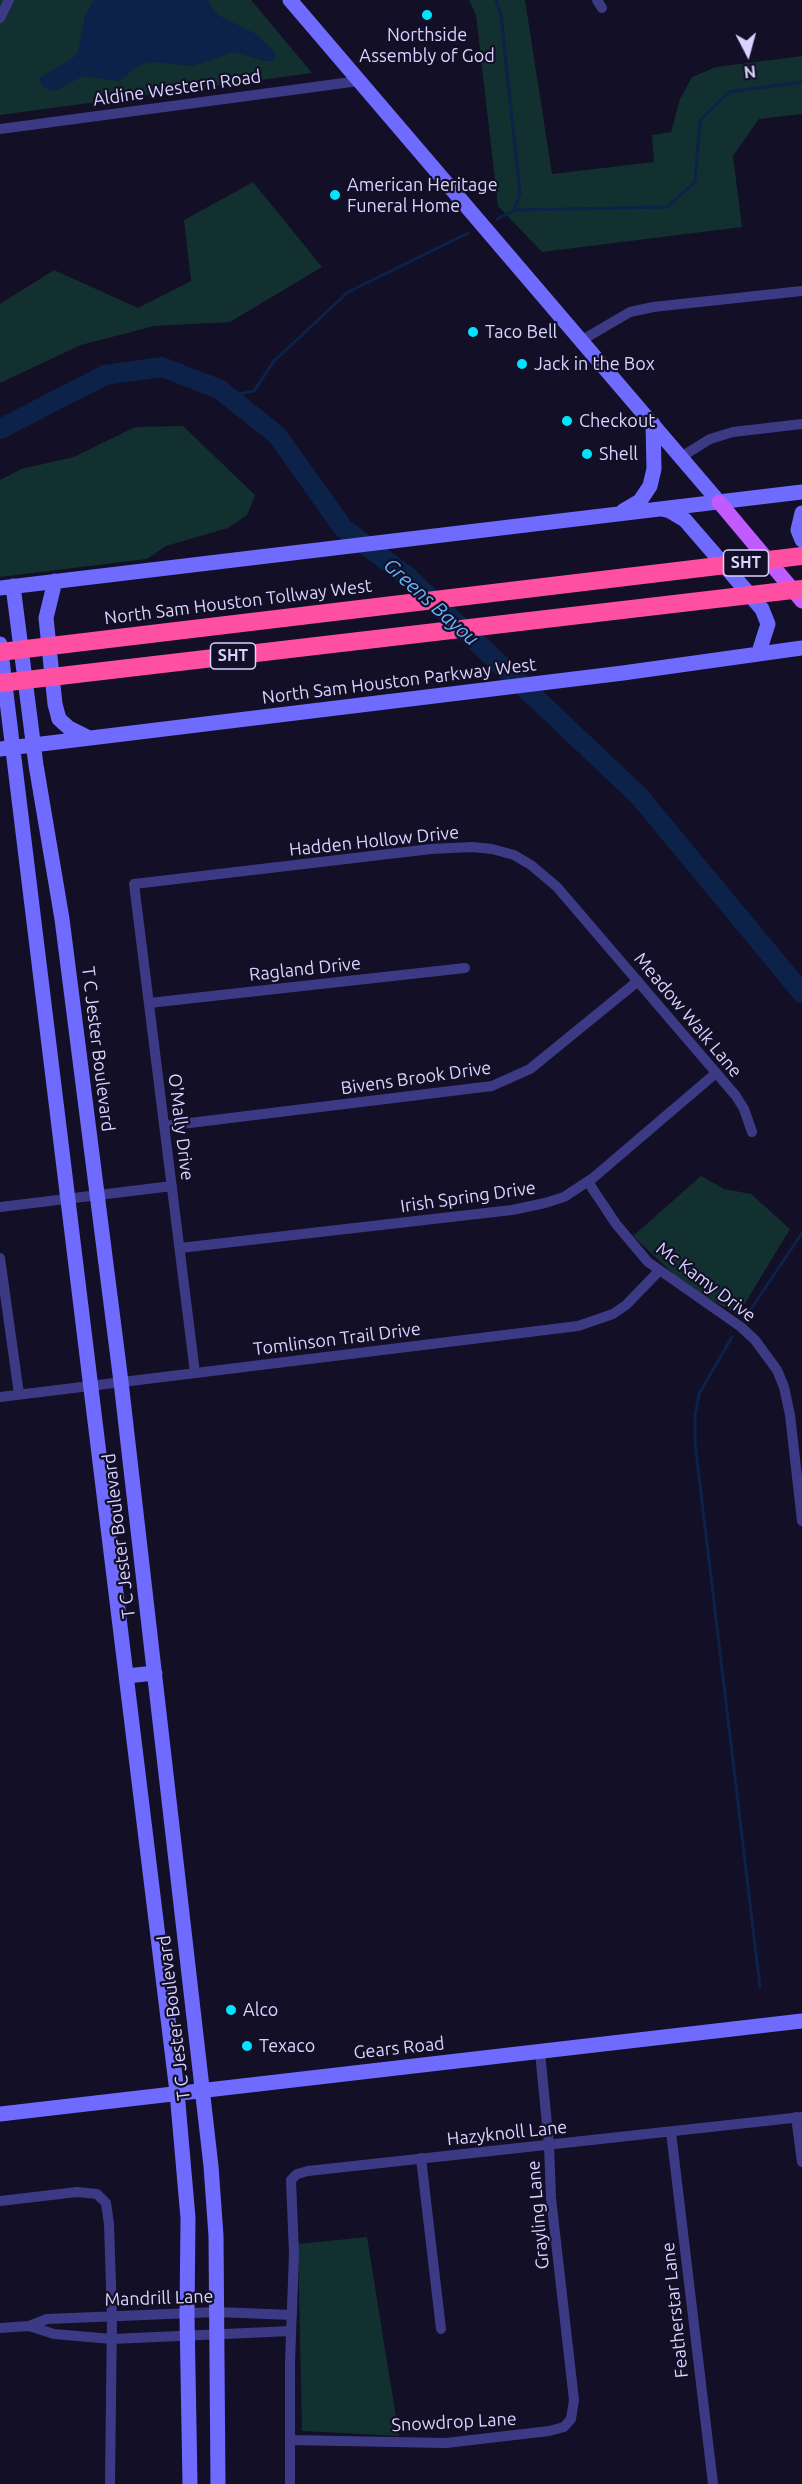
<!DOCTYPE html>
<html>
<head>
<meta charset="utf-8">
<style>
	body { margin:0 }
	#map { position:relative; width:802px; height:2484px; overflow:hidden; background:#130f26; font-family:Ubuntu,sans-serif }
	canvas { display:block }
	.north { position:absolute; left:718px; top:24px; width:60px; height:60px; -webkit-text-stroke:4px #130f26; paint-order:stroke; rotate:174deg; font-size:16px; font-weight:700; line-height:24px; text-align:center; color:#d9d4ff }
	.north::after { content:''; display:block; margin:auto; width:21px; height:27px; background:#d9d4ff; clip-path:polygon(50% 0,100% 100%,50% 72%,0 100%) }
</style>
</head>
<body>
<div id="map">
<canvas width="802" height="2484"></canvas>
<div class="north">N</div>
</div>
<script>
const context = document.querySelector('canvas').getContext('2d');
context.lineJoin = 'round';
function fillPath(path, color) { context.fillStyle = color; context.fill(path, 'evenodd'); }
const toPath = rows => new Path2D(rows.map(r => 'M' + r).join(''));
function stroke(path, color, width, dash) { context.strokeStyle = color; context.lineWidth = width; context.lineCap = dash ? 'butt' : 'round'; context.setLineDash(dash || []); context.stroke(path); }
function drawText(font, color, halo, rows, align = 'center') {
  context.font = font + ' Ubuntu,sans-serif'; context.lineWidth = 4.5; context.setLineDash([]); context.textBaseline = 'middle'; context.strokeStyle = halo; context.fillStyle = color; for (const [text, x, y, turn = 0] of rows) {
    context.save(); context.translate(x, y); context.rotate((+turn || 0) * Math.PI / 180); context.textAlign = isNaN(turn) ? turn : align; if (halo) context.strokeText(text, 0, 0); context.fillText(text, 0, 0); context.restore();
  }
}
const green = toPath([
	[0,0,251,0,312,73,0,115],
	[469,0,525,0,552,174,654,162,652,135,671,132,680,99,692,77,716,67,802,56,802,114,759,119,733,156,742,227,542,252,498,206,476,15],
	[253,182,322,267,230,322,154,326,81,345,0,383,0,304,54,270,138,308,191,281,184,220],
	[183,426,255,495,247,515,228,528,166,546,147,559,0,577,0,480,21,469,74,457,135,427],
	[701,1176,724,1189,751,1194,790,1229,738,1315,683,1283,633,1236],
	[367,2237,399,2436,302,2431,298,2244]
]);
const water = toPath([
	[93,0,208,0,218,15,256,34,274,51,276,57,273,61,265,61,233,52,193,66,153,62,140,65,119,81,83,76,55,91,43,88,39,78,73,58,78,52,85,16]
]);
const stream = toPath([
	[496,0,501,16,520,192,515,209],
	[497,219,515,210,667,207,695,182,700,120,729,92,802,82],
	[229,396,254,391,274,361,348,292,468,233],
	[751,1309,802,1233],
	[732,1337,699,1394,695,1416,695,1443,760,1987]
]);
const river = toPath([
	[0,429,105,375,162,367,219,389,277,435,343,528,408,577,639,796,802,993]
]);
const street = toPath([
	[597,0,602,8],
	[0,18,9,0],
	[0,129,359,81],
	[582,340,630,312,653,307,802,291],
	[681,457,710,439,733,432,802,424],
	[149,1003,465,968],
	[165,1126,492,1086,530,1069,638,981],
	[588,1182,616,1224,648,1262,741,1327,755,1340,777,1370,784,1387,790,1415,802,1521],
	[0,1207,172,1186],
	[180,1248,512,1210,545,1203,564,1197,593,1178,716,1073],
	[0,1258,19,1394],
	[195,1373,134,884,431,849,472,847,492,849,514,855,531,865,557,887,736,1096,744,1109,752,1132],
	[0,1397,578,1326,613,1314,626,1305,659,1271],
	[796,2117,802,2162],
	[671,2132,713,2484],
	[421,2158,441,2329],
	[0,2201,77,2192,97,2194,106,2203,109,2224,112,2316,110,2484],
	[29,2326,54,2334,112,2339,291,2331],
	[0,2328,29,2326,47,2319,217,2312,292,2315],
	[290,2440,446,2443,549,2431,564,2427,571,2419,574,2400,551,2198,549,2145,540,2052],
	[290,2484,290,2362,294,2254,291,2180,297,2174,308,2171,802,2117]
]);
const secondary = toPath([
	[290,0,719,502],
	[662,509,670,511,685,520,762,609,768,624,759,652],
	[623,511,640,501,650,486,654,469,653,424],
	[802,513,798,530,802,540],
	[55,581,46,618,55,704,59,719,69,728,89,738],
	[13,586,36,765,62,919,121,1382,211,2166,216,2236,218,2484],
	[0,588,802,492],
	[0,644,177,2092,188,2218,187,2315,190,2484],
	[0,749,623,673,802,648],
	[126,1676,155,1673],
	[0,2114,802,2021]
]);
const primary = toPath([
	[719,502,802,601]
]);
const highway = toPath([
	[0,652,802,556],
	[0,683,802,589]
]);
const markers = [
	[427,15,6,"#00e5ff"],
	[335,195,6,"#00e5ff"],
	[473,332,6,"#00e5ff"],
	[522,364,6,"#00e5ff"],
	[567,421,6,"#00e5ff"],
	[587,454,6,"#00e5ff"],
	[231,2010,6,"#00e5ff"],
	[247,2046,6,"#00e5ff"]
];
const shields = [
	[746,563,45],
	[233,656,45]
];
const shieldNames = [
	["SHT",746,563],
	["SHT",233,656]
];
const poiNames = [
	["Northside",427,35,"center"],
	["Assembly of God",427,56,"center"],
	["American Heritage",347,185],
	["Funeral Home",347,206],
	["Taco Bell",485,332],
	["Jack in the Box",534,364],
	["Checkout",579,421],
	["Shell",599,454],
	["Alco",243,2010],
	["Texaco",259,2046]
];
const streetNames = [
	["Aldine Western Road",177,88,-8],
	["North Sam Houston Tollway West",238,602,-7],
	["North Sam Houston Parkway West",399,681,-7],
	["Hadden Hollow Drive",374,841,-6],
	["Ragland Drive",305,969,-6],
	["Meadow Walk Lane",688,1015,50],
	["T C Jester Boulevard",98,1049,83],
	["Bivens Brook Drive",416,1078,-8],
	["O'Mally Drive",181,1127,83],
	["Irish Spring Drive",468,1197,-8],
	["Mc Kamy Drive",706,1282,37],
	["Tomlinson Trail Drive",337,1339,-7],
	["T C Jester Boulevard",119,1536,-97],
	["T C Jester Boulevard",174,2018,-97],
	["Gears Road",399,2048,-6],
	["Hazyknoll Lane",507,2133,-6],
	["Grayling Lane",538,2215,-95],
	["Mandrill Lane",159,2298,-2],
	["Featherstar Lane",675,2310,-96],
	["Snowdrop Lane",454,2422,-3]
];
const waterNames = [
	["Greens Bayou",431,602,42]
];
fillPath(green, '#12302f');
fillPath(water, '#0c2248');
stroke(stream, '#0c2248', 3);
stroke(river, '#0c2248', 20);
stroke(street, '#3d3a85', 10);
stroke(secondary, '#6f6bff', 15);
stroke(primary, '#c25bff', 15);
stroke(highway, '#ff4fa3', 18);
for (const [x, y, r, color] of markers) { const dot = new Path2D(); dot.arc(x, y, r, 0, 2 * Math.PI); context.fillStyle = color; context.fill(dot); stroke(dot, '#130f26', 2); }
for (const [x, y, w] of shields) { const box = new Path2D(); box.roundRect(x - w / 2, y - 13, w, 26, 4.5); context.fillStyle = '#130f26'; context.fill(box); stroke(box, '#d9d4ff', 1.5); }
drawText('bold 16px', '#d9d4ff', null, shieldNames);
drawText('18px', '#d9d4ff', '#130f26', poiNames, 'left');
drawText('18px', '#d9d4ff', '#130f26', streetNames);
drawText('italic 20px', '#62b6ff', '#130f26', waterNames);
</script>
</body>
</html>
